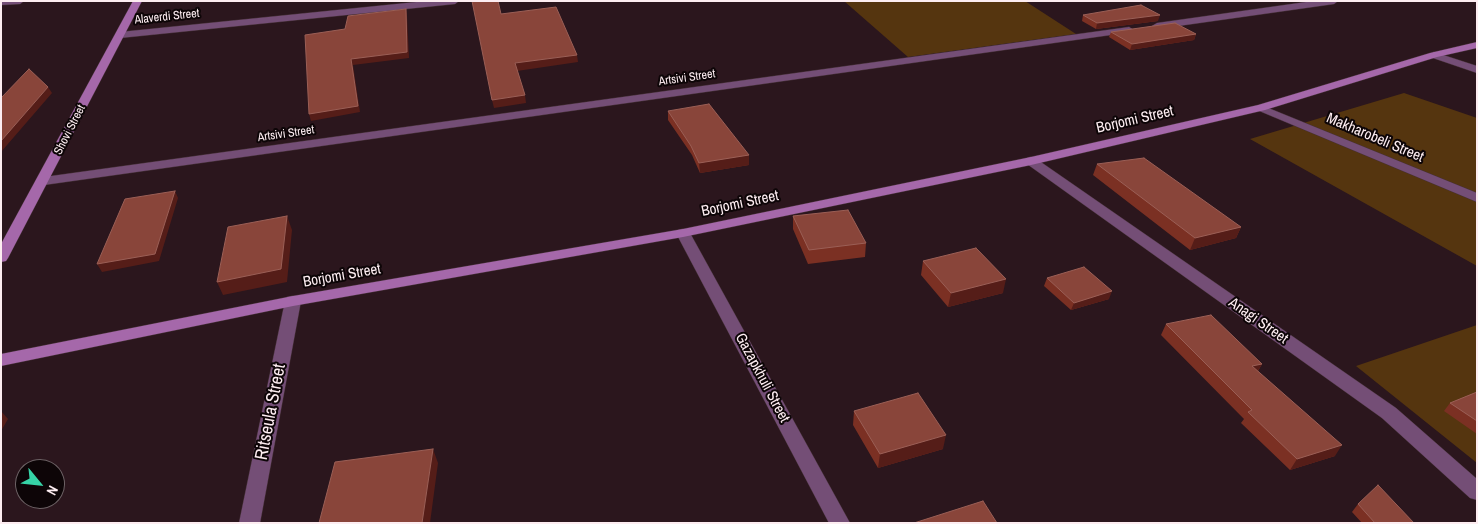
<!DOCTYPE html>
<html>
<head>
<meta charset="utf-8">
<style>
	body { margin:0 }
	#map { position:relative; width:1478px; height:524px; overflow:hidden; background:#2b161d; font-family:"Archivo Narrow",sans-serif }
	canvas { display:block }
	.frame { position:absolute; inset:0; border:2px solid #fdedf1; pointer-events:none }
	.north { position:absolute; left:15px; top:459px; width:50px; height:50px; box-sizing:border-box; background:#0d0507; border:1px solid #6d6265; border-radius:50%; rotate:118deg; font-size:14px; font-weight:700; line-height:20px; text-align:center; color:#fdedf1 }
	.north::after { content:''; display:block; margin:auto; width:18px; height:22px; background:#36d4a7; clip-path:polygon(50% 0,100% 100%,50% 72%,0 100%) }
</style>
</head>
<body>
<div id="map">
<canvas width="1478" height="524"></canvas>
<div class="frame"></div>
<div class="north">N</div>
</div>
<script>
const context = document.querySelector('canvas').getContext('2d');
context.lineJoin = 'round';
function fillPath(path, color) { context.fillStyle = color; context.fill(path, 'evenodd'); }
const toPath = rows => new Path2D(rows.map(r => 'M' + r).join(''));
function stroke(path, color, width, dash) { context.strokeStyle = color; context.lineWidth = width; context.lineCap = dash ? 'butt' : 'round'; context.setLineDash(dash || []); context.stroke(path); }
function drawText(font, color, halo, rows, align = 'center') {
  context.font = font + ' "Archivo Narrow",sans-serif'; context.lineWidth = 4; context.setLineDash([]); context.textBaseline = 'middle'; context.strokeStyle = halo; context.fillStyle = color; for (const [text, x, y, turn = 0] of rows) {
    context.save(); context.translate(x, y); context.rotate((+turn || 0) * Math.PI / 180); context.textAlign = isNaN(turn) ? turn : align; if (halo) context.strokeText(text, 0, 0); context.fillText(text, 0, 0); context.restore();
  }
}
const green = toPath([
	[844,1,1025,1,1076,34,908,57],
	[1404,93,1477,118,1477,266,1250,139],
	[1477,325,1477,463,1356,366]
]);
const street = toPath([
	[1,1,24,1,20,4,1,5,1,1],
	[426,1,459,1,455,4,120,38,115,35,120,32,426,1],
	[1313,1,1338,1,1334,4,1157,29,1152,26,1157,23,1313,1],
	[1129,27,1134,30,1132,32,44,185,37,181,44,177,1129,27],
	[1434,52,1477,66,1477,73,1430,57,1429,55,1434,52],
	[1261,105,1477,193,1477,202,1257,110,1255,108,1261,105],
	[1031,157,1035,158,1396,408,1477,479,1477,500,1470,498,1382,418,1027,164,1025,161,1027,158,1031,157],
	[683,229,688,230,690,233,850,523,829,523,676,233,678,230,683,229],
	[293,296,299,297,301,301,260,523,239,523,285,301,287,297,293,296]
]);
const secondary = toPath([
	[133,1,142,1,8,258,6,261,1,262,1,244,133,1],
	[1477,42,1477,48,1437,57,1265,110,1031,165,683,237,293,306,1,366,1,354,293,296,683,229,1031,157,1258,105,1430,53,1477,42]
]);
const wall = toPath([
	[1083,15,1158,21,1096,29,1082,21],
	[1111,32,1196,34,1194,40,1130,50,1109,37],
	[668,111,749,155,749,165,700,173,692,155,668,120],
	[1097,164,1241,227,1236,238,1190,250,1093,175],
	[793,216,866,243,865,257,808,264,793,229],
	[923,261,1003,293,948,307,921,275],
	[1047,278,1109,299,1071,310,1044,286],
	[1166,324,1262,364,1258,371,1335,456,1290,470,1241,423,1244,419,1161,335],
	[1477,392,1477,434,1444,411,1450,403],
	[854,411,943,449,878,468,853,425],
	[1358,504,1414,523,1362,523,1352,512]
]);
const shadedWall = toPath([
	[406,9,407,15,409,58,353,65,360,112,311,121,309,114,351,59],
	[1160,15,1158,21,1096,29,1097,23],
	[1196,34,1194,40,1130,50,1132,44],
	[577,55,578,62,517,71,515,63],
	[48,87,52,93,1,152,1,141],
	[525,95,526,103,494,108,492,100],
	[749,155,749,165,700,173,699,163],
	[175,191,178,198,159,261,102,272,97,264],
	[287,216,292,230,287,282,223,295,217,282],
	[1241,227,1236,238,1190,250,1195,238],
	[1006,279,1003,293,948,307,951,293],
	[1112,291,1109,299,1071,310,1074,303],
	[1262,364,1256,374,1252,366],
	[1,411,8,419,1,431],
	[946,435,943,449,878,468,880,454],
	[1342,445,1335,456,1290,470,1297,459],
	[433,449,438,463,430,523,422,523]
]);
const building = toPath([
	[472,1,498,1,501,14,556,7,577,55,515,63,525,95,492,100,472,1],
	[1141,5,1160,15,1097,23,1083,15,1141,5],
	[406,9,407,52,351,59,358,106,309,114,305,35,345,29,348,16,406,9],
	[1175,23,1196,34,1132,44,1111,32,1175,23],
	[29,69,48,87,1,141,1,98,29,69],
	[709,104,749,155,699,163,691,146,668,111,709,104],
	[1144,158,1241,227,1195,238,1097,164,1144,158],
	[175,191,155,254,97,264,125,199,175,191],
	[848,210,866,243,809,250,793,216,848,210],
	[287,216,281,269,217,282,228,227,287,216],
	[976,248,1006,279,951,293,923,261,976,248],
	[1084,267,1112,291,1074,303,1047,278,1084,267],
	[1211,315,1262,364,1252,366,1342,445,1297,459,1248,412,1252,410,1166,324,1211,315],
	[1477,392,1477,421,1450,403,1477,392],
	[918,393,946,435,880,454,854,411,918,393],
	[433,449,422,523,319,523,335,462,433,449],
	[1378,485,1414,523,1375,523,1358,504,1378,485],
	[983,501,997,523,914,523,983,501]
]);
const farStreetnames = [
	["Alaverdi Street",167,17,-6],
	["Artsivi Street",687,78,-8],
	["Shovi Street",70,130,-63],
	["Artsivi Street",286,134,-8]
];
const streetNames = [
	["Borjomi Street",1135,120,-13],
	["Makharobeli Street",1375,138,23],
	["Borjomi Street",740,204,-12],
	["Borjomi Street",342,276,-10],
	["Anagi Street",1258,321,35],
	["Gazapkhuli Street",762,378,62]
];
const nearStreetnames = [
	["Ritseula Street",271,412,-79]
];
fillPath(green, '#55350f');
stroke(street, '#443036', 1);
stroke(secondary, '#443036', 1);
fillPath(street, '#744e76');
fillPath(secondary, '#a568aa');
fillPath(wall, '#7b3023');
fillPath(shadedWall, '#551d18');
fillPath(building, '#89453a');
stroke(building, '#9b5f56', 1);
drawText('12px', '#fdedf1', '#0d0507', farStreetnames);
drawText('15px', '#fdedf1', '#0d0507', streetNames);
drawText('18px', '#fdedf1', '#0d0507', nearStreetnames);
</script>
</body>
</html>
